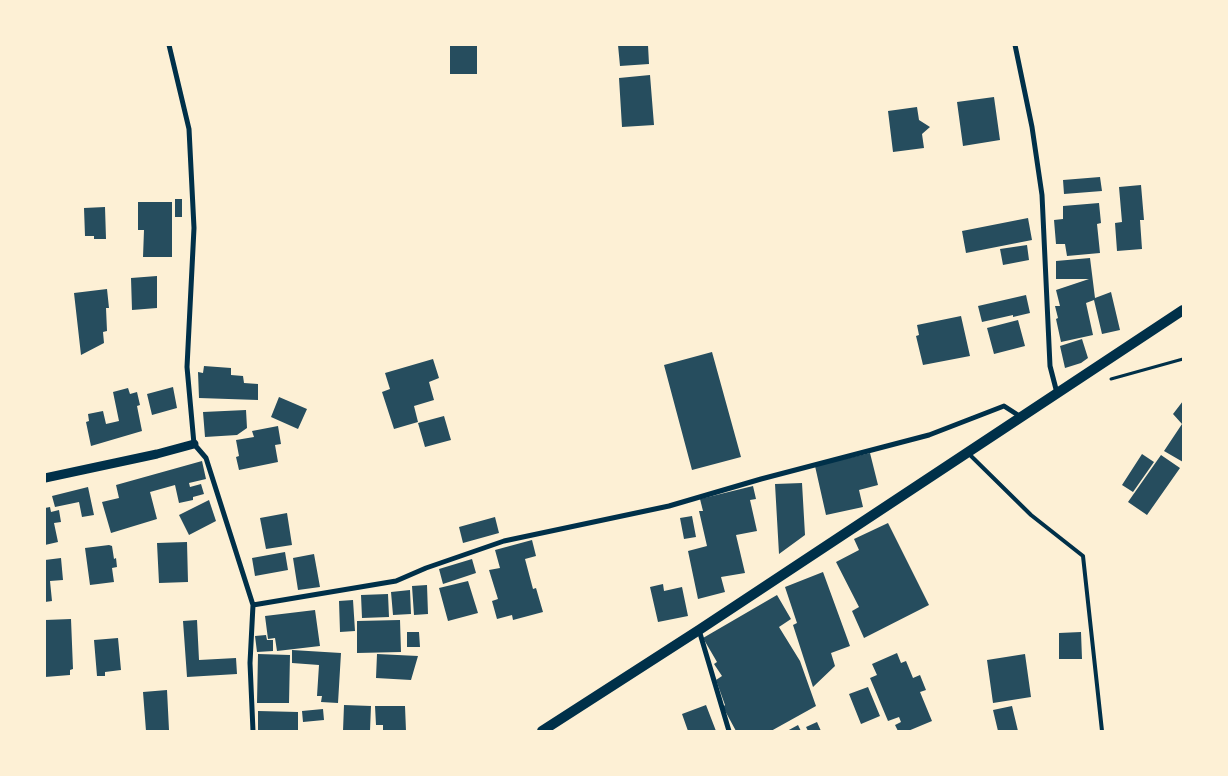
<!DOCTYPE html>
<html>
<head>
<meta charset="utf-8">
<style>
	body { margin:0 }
	#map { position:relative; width:1228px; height:776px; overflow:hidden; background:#fdf0d5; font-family:"PT Sans Narrow",sans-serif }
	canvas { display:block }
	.frame { position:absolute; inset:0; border:46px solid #fdf0d5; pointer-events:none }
</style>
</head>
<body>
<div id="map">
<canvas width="1228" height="776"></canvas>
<div class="frame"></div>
</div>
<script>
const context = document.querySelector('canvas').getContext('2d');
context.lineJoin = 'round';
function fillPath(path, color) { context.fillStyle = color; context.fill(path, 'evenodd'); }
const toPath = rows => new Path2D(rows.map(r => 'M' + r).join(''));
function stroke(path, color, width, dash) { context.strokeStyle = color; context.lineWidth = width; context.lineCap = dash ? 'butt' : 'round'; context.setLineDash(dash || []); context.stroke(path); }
const building = toPath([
	[450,45,477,45,477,74,450,74],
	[618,45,648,45,649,64,620,66],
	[650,75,654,125,622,127,619,78],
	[994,97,1000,140,963,146,957,102],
	[917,107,919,120,930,127,922,134,924,148,893,152,888,111],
	[1100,177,1102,191,1064,194,1063,180],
	[1141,185,1144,220,1140,220,1142,249,1117,251,1115,223,1122,222,1119,187],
	[175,199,182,199,182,217,175,217],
	[138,202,172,202,172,257,143,257,144,230,138,230],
	[1099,203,1101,223,1097,224,1100,253,1067,256,1065,244,1056,244,1054,220,1063,219,1063,206],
	[105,207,106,239,94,239,94,236,85,236,84,208],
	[1028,218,1032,240,966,253,962,231],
	[1027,245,1029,260,1003,265,1000,249],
	[1090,258,1095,298,1111,292,1120,330,1102,334,1094,300,1086,303,1093,335,1061,342,1056,319,1058,318,1055,306,1060,306,1056,290,1089,279,1056,279,1056,261],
	[157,276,157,308,132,310,131,278],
	[107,289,109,308,106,308,107,331,103,332,104,343,81,355,74,293],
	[1026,295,1030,313,1013,317,1013,315,982,322,978,306],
	[961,316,970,356,923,365,916,336,919,335,917,325],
	[1018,320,1025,346,994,354,987,328],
	[1082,339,1088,358,1081,363,1065,368,1060,346],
	[712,352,741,457,692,470,664,365],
	[433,359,439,378,429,382,434,400,414,406,418,422,394,429,382,392,390,389,385,373],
	[204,366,231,368,231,375,243,376,244,383,258,384,258,400,199,398,198,372,203,373],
	[173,387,177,408,152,415,147,394],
	[128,388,130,394,137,392,140,405,137,406,142,431,91,446,86,422,89,421,88,414,103,411,106,424,119,421,113,392],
	[279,397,307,409,298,429,271,417],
	[1183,401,1183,462,1164,451,1182,424,1173,414],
	[246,410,247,428,237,435,205,437,203,412],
	[444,416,451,440,425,447,418,423],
	[278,426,281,444,275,445,278,462,239,470,236,457,239,456,236,440,254,437,252,431],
	[870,453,878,485,859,490,863,507,826,515,815,466],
	[1142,454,1154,462,1133,492,1122,485],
	[1161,455,1180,468,1147,515,1128,502],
	[202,461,206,479,189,483,190,487,201,484,204,494,193,497,193,500,179,503,175,485,150,492,157,519,111,533,102,502,119,498,116,485],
	[802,483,805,535,779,554,775,484],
	[753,486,756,499,750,500,757,531,736,535,745,573,721,577,725,592,698,599,688,551,707,546,699,511,703,511,700,499],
	[88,487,94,515,82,517,79,502,55,507,52,496],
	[209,500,216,521,189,535,179,515],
	[50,507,51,512,59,510,61,522,54,523,58,542,45,545,45,508],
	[287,513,292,545,266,549,260,518],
	[692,516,696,537,684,539,680,518],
	[495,517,499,533,463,543,459,527],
	[888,523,929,605,864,638,852,611,859,607,836,562,859,550,854,539],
	[532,540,536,556,525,559,533,589,536,588,543,612,513,620,512,615,497,619,492,601,498,599,489,570,500,568,495,550],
	[187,542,188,582,159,583,157,543],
	[109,545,112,546,114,559,116,558,117,567,112,568,114,582,90,585,85,548],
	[285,552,288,570,255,576,252,558],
	[314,554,320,587,298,590,293,558],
	[61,558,63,580,50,581,52,601,45,602,45,560],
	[472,559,476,573,443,584,439,569],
	[823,572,850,646,831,653,835,666,813,687,793,625,797,623,785,587],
	[468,581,478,613,448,621,439,588],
	[663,584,664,591,682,587,688,616,658,622,650,587],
	[427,585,428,614,414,615,412,586],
	[410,590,411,614,393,615,391,592],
	[388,594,389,617,362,618,361,595],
	[777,595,791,619,779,627,800,661,816,706,771,731,736,731,723,707,725,705,716,680,722,676,714,664,717,662,703,638],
	[353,600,355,631,340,632,339,601],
	[315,610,320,646,277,651,275,638,268,639,265,616],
	[71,619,73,669,70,670,70,675,45,677,45,620],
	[197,620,199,660,236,658,237,674,187,677,183,621],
	[400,620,401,652,357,653,357,621],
	[407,632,419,632,420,647,407,647],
	[1081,632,1082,659,1059,659,1059,633],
	[266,635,267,640,273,640,273,651,257,652,255,636],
	[118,638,121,670,105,672,105,676,97,676,94,640],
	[292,650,341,653,338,703,321,702,322,696,317,696,319,665,292,663],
	[897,653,901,663,906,661,913,678,920,675,926,690,920,692,932,721,908,731,898,731,895,725,901,722,899,717,888,721,870,678,877,675,872,664],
	[258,654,290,655,289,703,257,703],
	[377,654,418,656,411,680,376,678],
	[1025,654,1031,697,993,703,987,660],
	[868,687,880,716,861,724,849,694],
	[167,690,169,730,146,731,143,692],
	[344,705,371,706,370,731,343,731],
	[706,705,716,731,688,731,682,714],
	[375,706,405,706,406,731,383,731,383,725,376,725],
	[1012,706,1018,731,998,731,993,710],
	[323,709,324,720,303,722,302,711],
	[258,711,298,712,298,731,258,731],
	[817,722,821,731,808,731,806,727],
	[798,725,801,731,787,731]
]);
const path = toPath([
	[1111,379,1183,359]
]);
const service = toPath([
	[968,453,1031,515,1083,556,1102,731]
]);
const minor = toPath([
	[169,45,189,129,194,228,187,367,194,444,206,458,253,605,250,663,253,731],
	[1015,45,1032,127,1042,195,1050,366,1057,393],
	[253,605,396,581,426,568,504,541,669,506,761,479,929,435,1004,406,1021,417],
	[699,630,729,731]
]);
const tertiary = toPath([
	[45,478,157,454,194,444]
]);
const secondary = toPath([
	[542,731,699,630,1183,310]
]);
fillPath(building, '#264d5e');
stroke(path, '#003049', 3);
stroke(service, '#003049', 4);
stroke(minor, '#003049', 5);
stroke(tertiary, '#003049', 9);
stroke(secondary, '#003049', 10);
</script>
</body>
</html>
